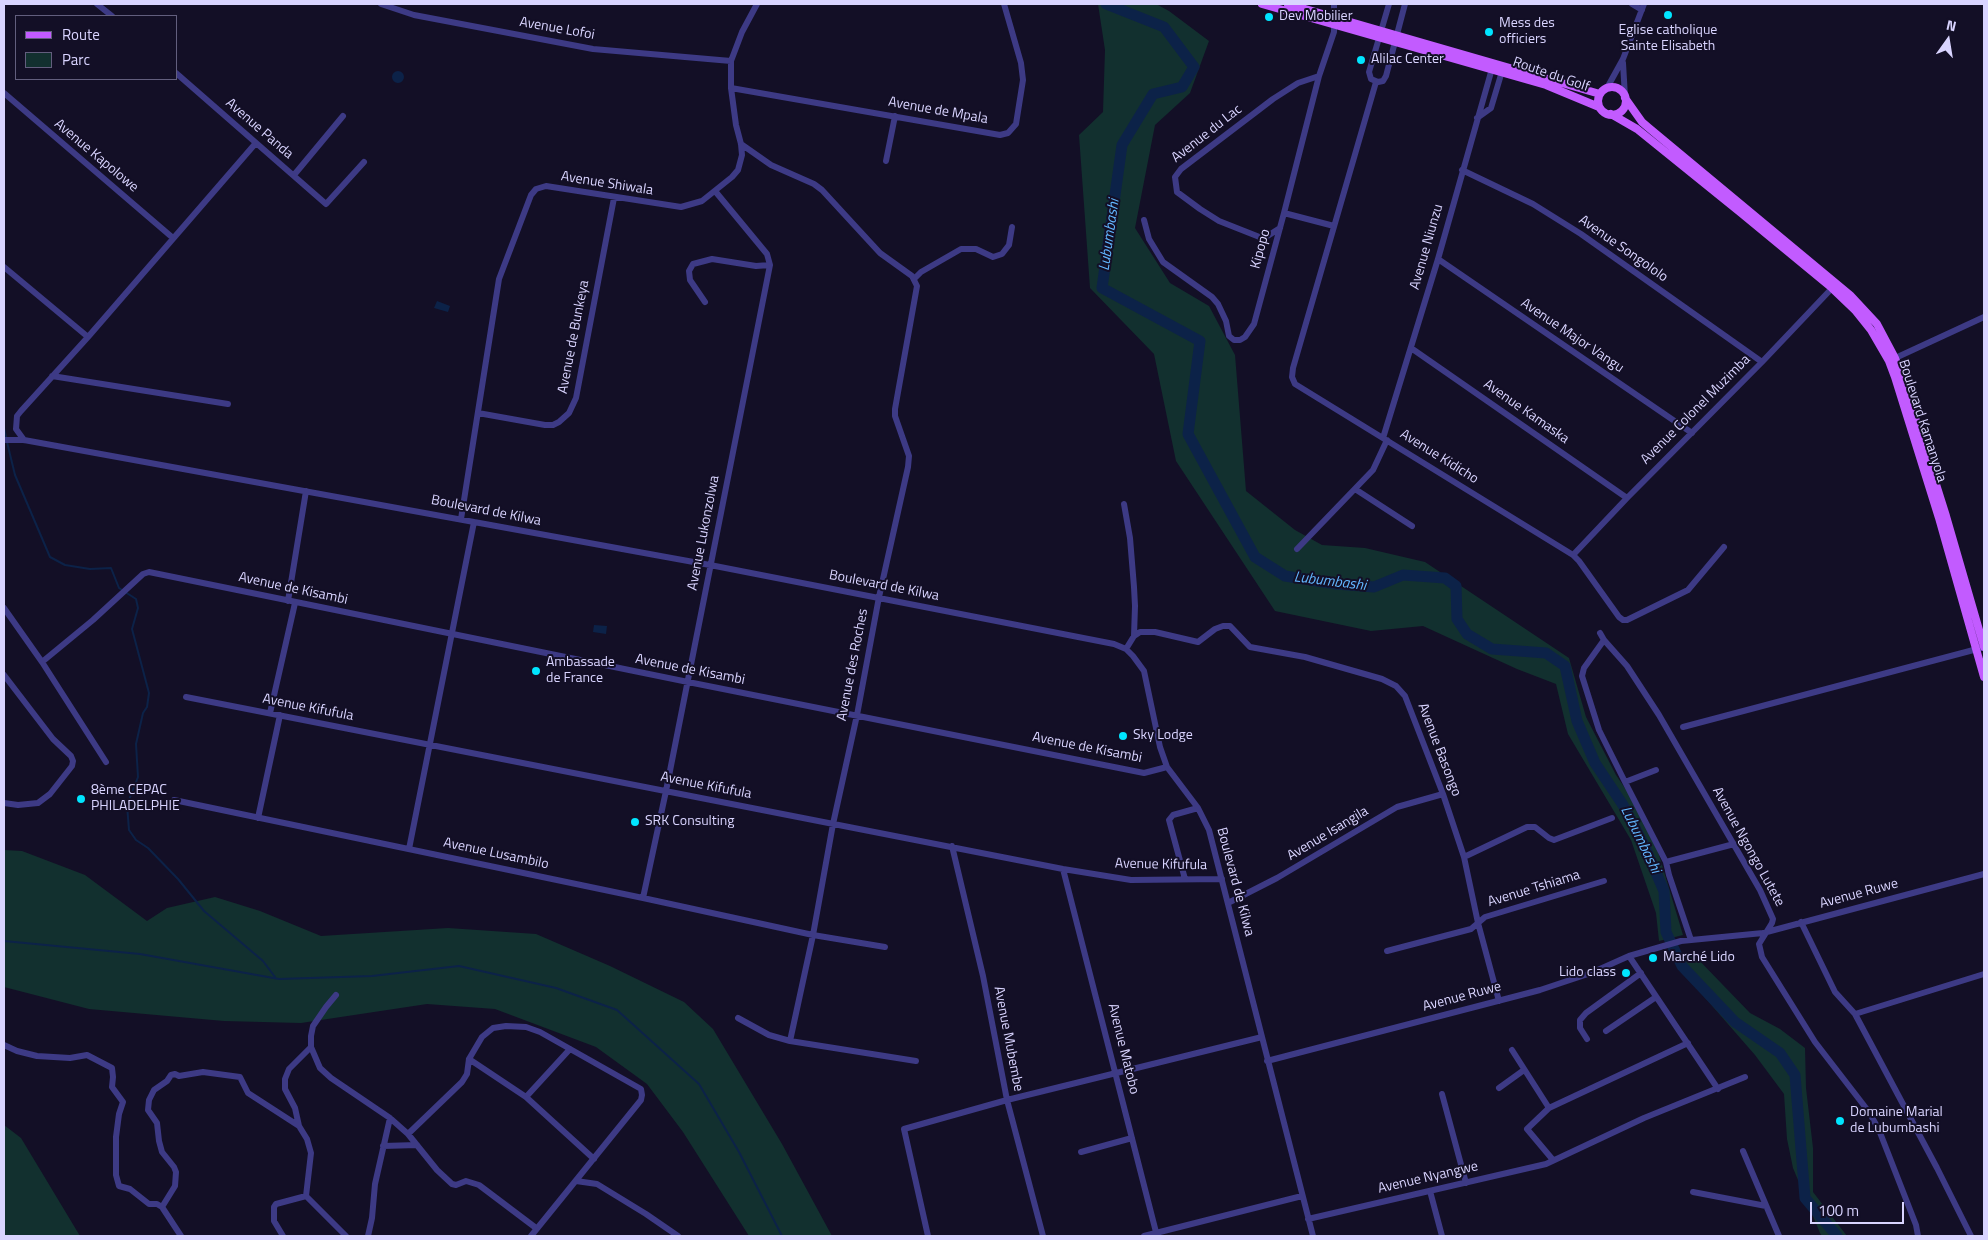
<!DOCTYPE html>
<html>
<head>
<meta charset="utf-8">
<style>
	body { margin:0 }
	#map { position:relative; width:1988px; height:1240px; overflow:hidden; background:#130f26; font-family:"Titillium Web",sans-serif }
	canvas { display:block }
	.frame { position:absolute; inset:0; border:5px solid #d9d4ff; pointer-events:none }
	.legend { position:absolute; left:15px; top:15px; width:162px; height:65px; box-sizing:border-box; background:#130f26; border:1px solid #625e7d; margin:0; padding:6px 9px; list-style:none; font-size:15px; color:#d9d4ff }
	.legend li { display:flex; align-items:center; gap:10px; height:25px }
	.legend b { width:25px; border:1px solid #625e7d }
	.north { position:absolute; left:1923px; top:15px; width:50px; height:50px; -webkit-text-stroke:4px #130f26; paint-order:stroke; rotate:13deg; font-size:14px; font-weight:700; line-height:20px; text-align:center; color:#d9d4ff }
	.north::after { content:''; display:block; margin:auto; width:18px; height:22px; background:#d9d4ff; clip-path:polygon(50% 0,100% 100%,50% 72%,0 100%) }
	.scale { position:absolute; left:1810px; top:1202px; width:94px; height:22px; box-sizing:border-box; border:2px solid #d9d4ff; border-top:0; padding-left:6px; font-size:15px; line-height:18px; white-space:nowrap; color:#d9d4ff; -webkit-text-stroke:4px #130f26; paint-order:stroke }
</style>
</head>
<body>
<div id="map">
<canvas width="1988" height="1240"></canvas>
<div class="frame"></div>
<ul class="legend">
<li><b style="height:6px;background:#c25bff"></b>Route</li>
<li><b style="height:14px;background:#12302f"></b>Parc</li>
</ul>
<div class="north">N</div>
<div class="scale">100 m</div>
</div>
<script>
const context = document.querySelector('canvas').getContext('2d');
context.lineJoin = 'round';
function fillPath(path, color) { context.fillStyle = color; context.fill(path, 'evenodd'); }
const toPath = rows => new Path2D(rows.map(r => 'M' + r).join(''));
function stroke(path, color, width, dash) { context.strokeStyle = color; context.lineWidth = width; context.lineCap = dash ? 'butt' : 'round'; context.setLineDash(dash || []); context.stroke(path); }
function drawText(font, color, halo, rows, align = 'center') {
  context.font = font + ' "Titillium Web",sans-serif'; context.lineWidth = 4; context.setLineDash([]); context.textBaseline = 'middle'; context.strokeStyle = halo; context.fillStyle = color; for (const [text, x, y, turn = 0] of rows) {
    context.save(); context.translate(x, y); context.rotate((+turn || 0) * Math.PI / 180); context.textAlign = isNaN(turn) ? turn : align; if (halo) context.strokeText(text, 0, 0); context.fillText(text, 0, 0); context.restore();
  }
}
const green = toPath([
	[1098,4,1156,4,1169,11,1209,41,1190,93,1155,125,1135,228,1170,283,1209,306,1235,355,1246,491,1295,530,1322,545,1365,548,1425,562,1569,658,1586,717,1616,775,1650,825,1683,935,1659,941,1656,913,1631,840,1568,734,1556,684,1517,669,1423,626,1371,631,1275,611,1176,461,1154,354,1090,288,1079,135,1103,112,1105,50],
	[4,850,22,851,85,875,147,921,167,908,215,897,260,911,321,936,448,928,536,934,610,966,684,1002,713,1029,782,1144,832,1236,749,1236,683,1132,647,1084,596,1047,495,1009,427,1004,301,1023,224,1021,89,1009,4,987],
	[1694,955,1750,1013,1780,1029,1805,1048,1806,1088,1813,1148,1813,1192,1847,1236,1822,1236,1820,1233,1793,1168,1787,1139,1784,1094,1755,1055,1673,961],
	[4,1125,21,1138,80,1236,4,1236]
]);
const water = toPath([
	'392 77a6 6 0 1 1 12 0a6 6 0 1 1-12 0Z',
	[437,301,450,306,448,312,434,308],
	[594,625,607,626,606,634,593,632]
]);
const stream = toPath([
	[4,428,6,437],
	[7,442,15,475,50,557,65,565,90,569,111,568,119,588,136,599,138,608,132,629,149,693,147,707,143,713,136,744,138,777,127,805,129,830,136,840,148,848,178,879,204,911,263,961,275,977],
	[4,941,140,954,279,979,372,976,459,966,556,988,617,1010,699,1084,739,1152,782,1236]
]);
const river = toPath([
	[1106,4,1164,27,1194,67,1182,87,1153,94,1122,145,1102,288,1200,341,1188,434,1255,557,1285,576,1336,584,1374,587,1403,575,1445,578,1456,586,1457,619,1467,634,1492,649,1546,653,1565,666,1577,721,1595,763,1623,805,1644,845,1664,891,1666,932,1682,966,1735,1022,1780,1053,1795,1075,1805,1198,1837,1236]
]);
const minor = toPath([
	[97,4,112,16],
	[381,4,414,15,593,49,731,61],
	[1389,4,1369,72,1371,79,1378,82,1383,81,1386,76,1405,4],
	[1632,4,1642,10],
	[1623,63,1625,97],
	[176,73,326,204,364,162],
	[1376,82,1293,368,1292,377,1295,384,1573,555,1579,561,1619,617,1623,620,1627,620,1688,590,1724,547],
	[731,88,1000,135,1008,133,1016,124,1023,80,1021,63,1004,4],
	[1607,88,1623,59,1644,4],
	[4,93,173,238],
	[1477,118,1491,108,1503,68],
	[741,144,771,165,814,184,822,190,880,253,912,276,917,286,895,409,895,416,909,456,908,467,879,597,857,715,833,824,813,935,790,1041],
	[886,161,895,116],
	[1462,170,1533,204,1581,234,1762,362],
	[294,175,343,116],
	[1284,213,1334,226],
	[1144,220,1149,239,1163,262,1212,297,1218,304,1226,321,1229,336,1234,340,1240,340,1245,337,1254,324,1284,213,1319,76,1334,32,1334,4],
	[1280,228,1266,237,1262,238,1219,221,1200,209,1177,192,1175,177,1181,169,1273,99,1298,83,1319,76],
	[1438,259,1692,433],
	[4,267,88,337],
	[914,279,921,272,961,249,976,249,993,257,1002,254,1009,245,1012,227],
	[705,302,690,280,689,271,693,264,712,259,756,266,770,265],
	[1411,348,1627,498],
	[1891,360,1984,317],
	[52,376,228,404],
	[478,413,545,425,553,425,559,422,569,413,576,398,614,198],
	[1383,438,1438,259,1493,65],
	[4,440,24,440,710,565,1114,644,1126,649,1133,656,1144,671,1160,747,1167,767,1198,808,1209,830,1313,1236],
	[24,440,16,429,17,416,21,411,88,337,255,144],
	[1355,489,1412,526],
	[1124,504,1130,538,1134,587,1135,606,1134,636],
	[461,519,499,279,531,195,536,189,546,186,681,207,702,201,732,177,738,170,742,155,741,144,736,125,731,88,731,61,742,32,757,4],
	[1297,549,1373,470,1387,440],
	[1573,555,1627,498,1762,362,1835,285],
	[288,601,306,491],
	[4,608,42,662,106,762],
	[1600,633,1604,640,1627,666,1659,715,1760,890,1773,919,1772,923,1759,944,1762,957,1815,1042,1869,1112,1879,1130,1916,1225,1918,1236],
	[1604,640,1584,668,1582,676,1599,730,1625,782],
	[1126,649,1134,636,1140,632,1155,632,1198,642,1215,629,1223,626,1230,626,1250,647,1305,657,1382,679,1396,686,1405,696,1443,794,1464,857,1478,923,1499,1001],
	[42,662,93,620,143,574,149,572,688,682,1144,773,1167,767],
	[4,675,53,739,71,756,73,761,72,766,50,794,38,803,18,805,4,803],
	[186,697,1063,869,1131,880,1222,879],
	[270,713,295,603],
	[1683,727,1981,648],
	[1656,770,1625,782,1666,862,1669,875,1691,940],
	[174,800,643,898,813,935,885,947],
	[258,818,280,715],
	[952,846,983,976,1007,1100,1043,1236],
	[409,849,474,522],
	[1464,857,1527,827,1535,827,1549,838,1554,840,1612,818],
	[1666,862,1734,844],
	[1063,869,1157,1236],
	[1185,879,1169,820,1173,815,1198,808],
	[643,898,666,791,770,265,767,254,715,191],
	[1228,903,1277,878,1397,807,1443,794],
	[1801,922,1835,992,1855,1014,1937,1168,1971,1236],
	[1387,951,1471,929,1485,917,1604,881],
	[1629,956,1718,1089],
	[336,995,326,1007,313,1026,311,1036,311,1047,320,1068,331,1078,390,1118,408,1134,437,1170,452,1184,456,1185,466,1181,479,1185,536,1228],
	[1855,1014,1984,974],
	[738,1018,769,1035,790,1041,916,1061],
	[1606,1031,1656,997],
	[1587,1039,1580,1028,1580,1020,1586,1013,1641,973],
	[4,1045,17,1051,37,1056,70,1058,87,1055,112,1068,113,1077,112,1087,123,1102,119,1114,116,1137,116,1175,119,1186,130,1189,149,1204,157,1204,162,1207,181,1236],
	[1512,1050,1549,1108],
	[469,1059,526,1097,594,1159],
	[1267,1061,1540,990,1591,973,1629,956,1681,941,1763,933,1984,874],
	[1499,1088,1524,1070],
	[1442,1094,1466,1183],
	[526,1097,570,1049],
	[299,1126,295,1108,285,1089,285,1079,289,1069,311,1047],
	[408,1134,462,1082,467,1074,469,1059,482,1037,493,1028,506,1026,526,1027,540,1032,641,1089,642,1095,641,1100,531,1236],
	[383,1146,417,1145],
	[1743,1151,1779,1236],
	[1081,1152,1132,1138],
	[1553,1160,1527,1129,1549,1108,1688,1043],
	[576,1181,597,1184,646,1214,678,1236],
	[1430,1191,1442,1236],
	[1693,1192,1766,1206],
	[306,1196,346,1236],
	[162,1207,175,1186,176,1172,174,1167,162,1152,159,1141,157,1123,148,1110,149,1100,154,1090,167,1081,171,1075,175,1074,179,1076,203,1072,240,1077,248,1093,299,1126,307,1139,311,1153,306,1196],
	[1308,1219,1546,1164,1644,1118,1745,1077],
	[283,1236,274,1221,274,1207,276,1204,306,1196],
	[368,1236,372,1218,375,1184,390,1118],
	[928,1236,904,1129,1007,1100,1262,1037],
	[1144,1236,1302,1196]
]);
const major = toPath([
	[1262,4,1546,85,1599,107],
	[1288,4,1600,94],
	'1598 101a14 14 0 1 1 28 0a14 14 0 1 1-28 0Z',
	[1625,98,1642,122,1649,128,1850,295,1877,324,1895,358,1905,386,1946,516,1984,647],
	[1611,114,1637,129,1741,213,1832,288,1855,310,1871,330,1889,361,1895,377,1939,518,1984,677]
]);
const markers = [
	[1668,15,5,"#00e5ff"],
	[1269,17,5,"#00e5ff"],
	[1489,32,5,"#00e5ff"],
	[1361,60,5,"#00e5ff"],
	[536,671,5,"#00e5ff"],
	[1123,736,5,"#00e5ff"],
	[81,799,5,"#00e5ff"],
	[635,822,5,"#00e5ff"],
	[1653,958,5,"#00e5ff"],
	[1626,973,5,"#00e5ff"],
	[1840,1121,5,"#00e5ff"]
];
const poiNames = [
	["Dev Mobilier",1279,17],
	["Mess des",1499,24],
	["officiers",1499,40],
	["Eglise catholique",1668,31,"center"],
	["Sainte Elisabeth",1668,47,"center"],
	["Alilac Center",1371,60],
	["Ambassade",546,663],
	["de France",546,679],
	["Sky Lodge",1133,736],
	["8ème CEPAC",91,791],
	["PHILADELPHIE",91,807],
	["SRK Consulting",645,822],
	["Marché Lido",1663,958],
	["Lido class",1616,973,"right"],
	["Domaine Marial",1850,1113],
	["de Lubumbashi",1850,1129]
];
const streetNames = [
	["Avenue Lofoi",557,29,10],
	["Route du Golf",1551,75,19],
	["Avenue de Mpala",938,111,10],
	["Avenue Panda",259,129,41],
	["Avenue du Lac",1207,134,-38],
	["Avenue Kapolowe",96,156,40],
	["Avenue Shiwala",607,184,9],
	["Avenue Niunzu",1427,247,-74],
	["Kipopo",1261,249,-75],
	["Avenue Songololo",1623,249,35],
	["Avenue Major Vangu",1572,336,34],
	["Avenue de Bunkeya",574,337,-79],
	["Avenue Colonel Muzimba",1696,410,-45],
	["Avenue Kamaska",1526,412,35],
	["Boulevard Kamanyola",1922,421,72],
	["Avenue Kidicho",1439,457,32],
	["Boulevard de Kilwa",486,511,11],
	["Avenue Lukonzolwa",704,533,-79],
	["Boulevard de Kilwa",884,586,11],
	["Avenue de Kisambi",293,589,12],
	["Avenue des Roches",853,665,-79],
	["Avenue de Kisambi",690,670,11],
	["Avenue Kifufula",308,708,11],
	["Avenue de Kisambi",1087,748,11],
	["Avenue Basongo",1439,750,69],
	["Avenue Kifufula",706,786,11],
	["Avenue Isangila",1328,834,-31],
	["Avenue Ngongo Lutete",1748,847,61],
	["Avenue Lusambilo",496,854,12],
	["Avenue Kifufula",1161,865,1],
	["Boulevard de Kilwa",1235,882,75],
	["Avenue Tshiama",1534,889,-17],
	["Avenue Ruwe",1859,894,-15],
	["Avenue Ruwe",1462,997,-15],
	["Avenue Mubembe",1008,1039,79],
	["Avenue Matobo",1123,1049,76],
	["Avenue Nyangwe",1428,1178,-13]
];
const waterNames = [
	["Lubumbashi",1110,235,-82],
	["Lubumbashi",1330,582,7],
	["Lubumbashi",1640,840,64]
];
fillPath(green, '#12302f');
fillPath(water, '#0c2248');
stroke(stream, '#0c2248', 2);
stroke(river, '#0c2248', 11);
stroke(minor, '#3d3a85', 6);
stroke(major, '#c25bff', 8);
for (const [x, y, r, color] of markers) { const dot = new Path2D(); dot.arc(x, y, r, 0, 2 * Math.PI); context.fillStyle = color; context.fill(dot); stroke(dot, '#130f26', 2); }
drawText('14px', '#d9d4ff', '#130f26', poiNames, 'left');
drawText('14px', '#d9d4ff', '#130f26', streetNames);
drawText('italic 15px', '#62b6ff', '#130f26', waterNames);
</script>
</body>
</html>
